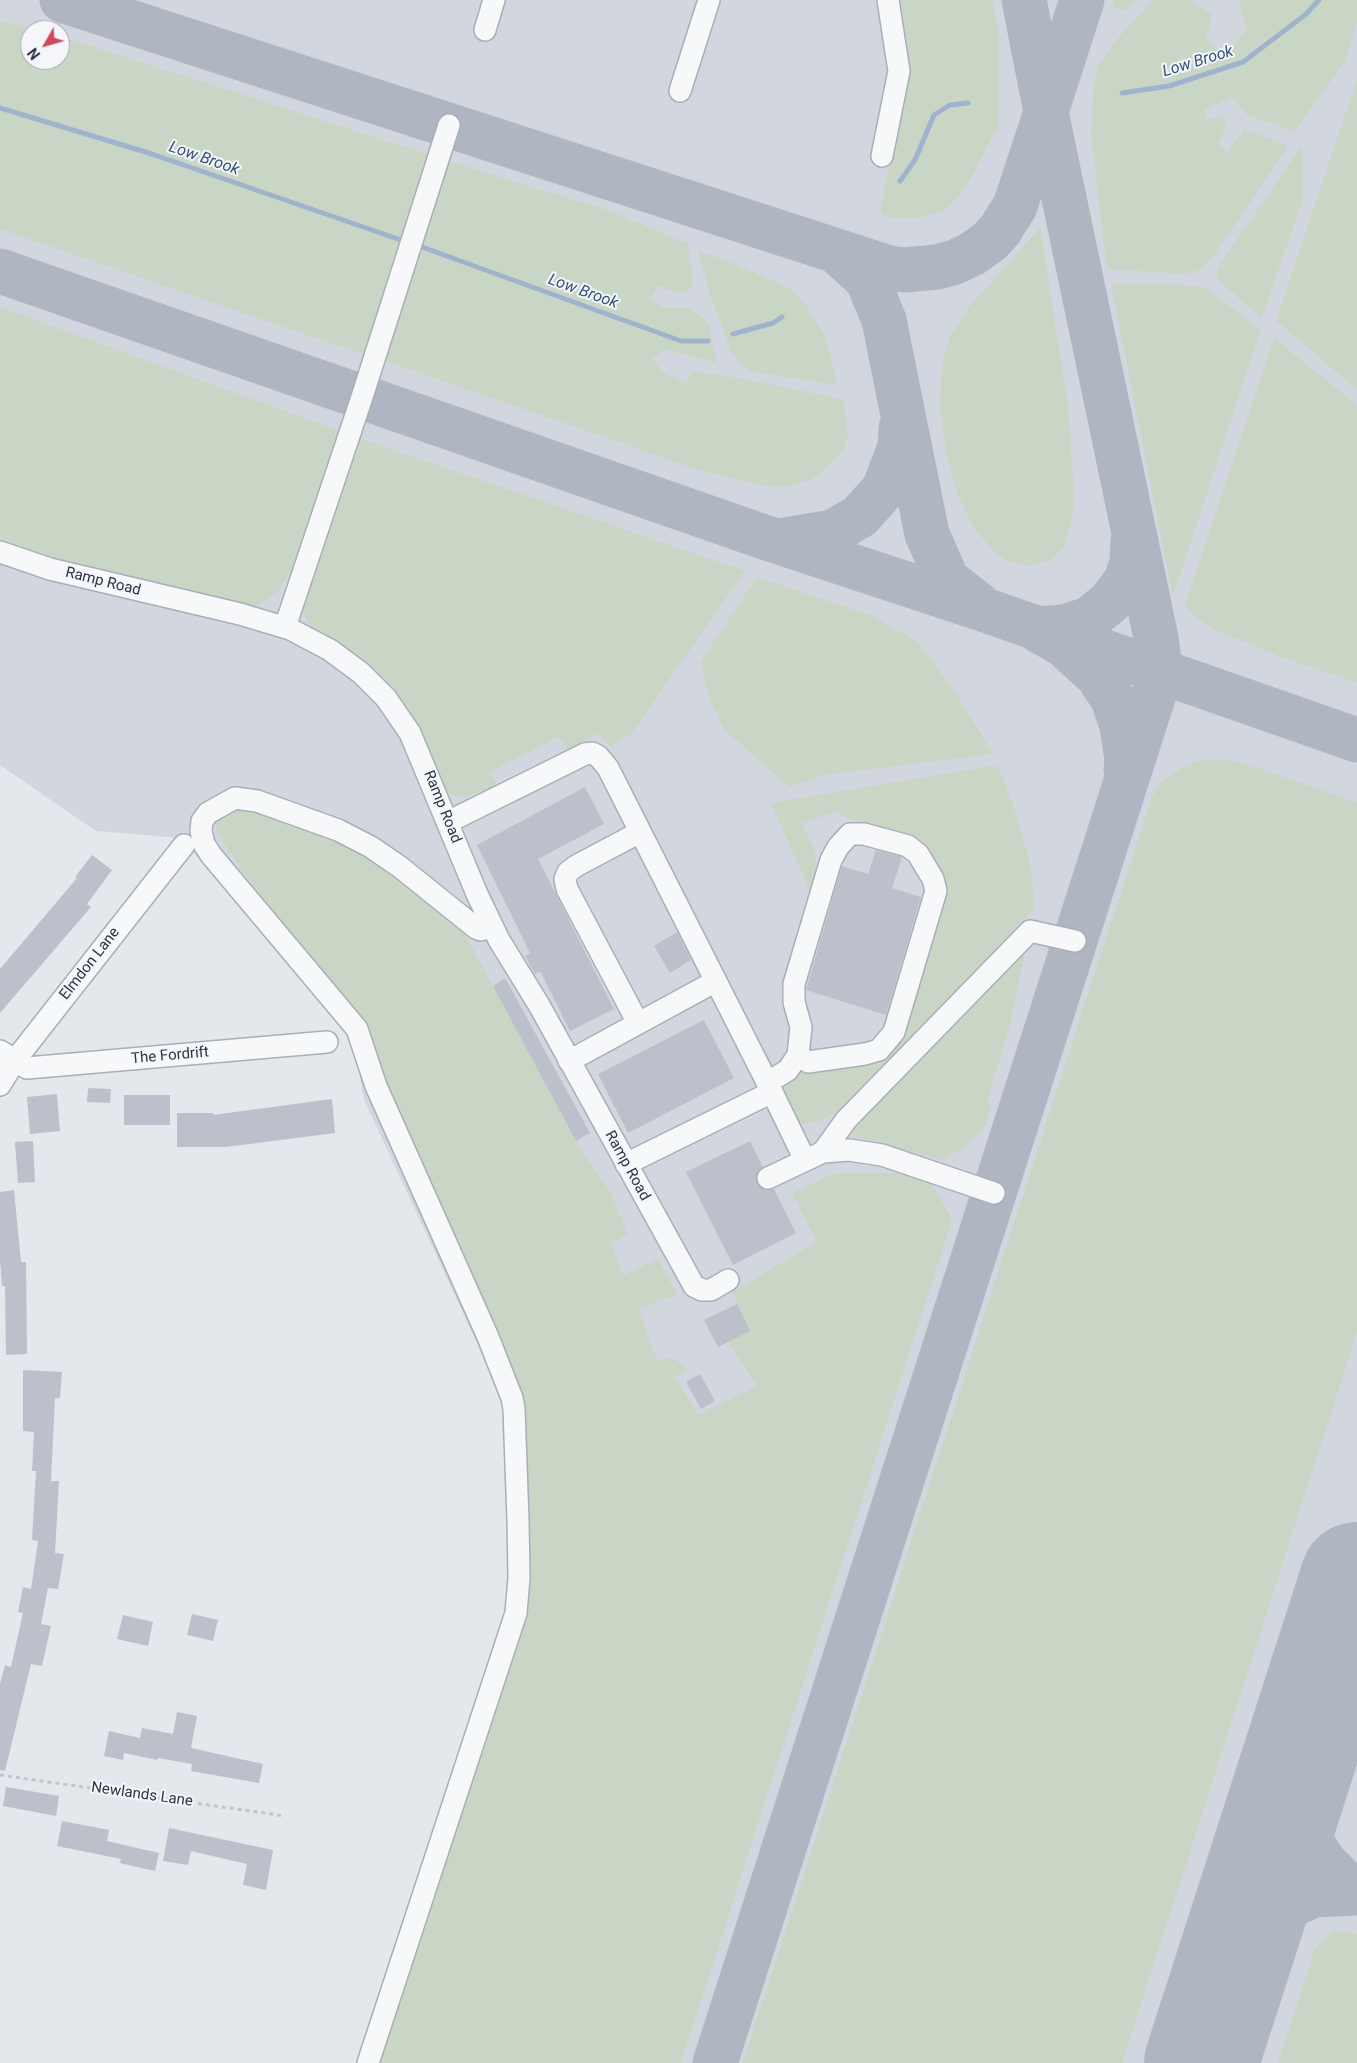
<!DOCTYPE html>
<html>
<head>
<meta charset="utf-8">
<style>
	body { margin:0 }
	#map { position:relative; width:1357px; height:2063px; overflow:hidden; background:#e4e7ec; font-family:Roboto,sans-serif }
	canvas { display:block }
	.north { position:absolute; left:20px; top:20px; width:50px; height:50px; box-sizing:border-box; background:#f4f6f9; border:1px solid #a4a8b1; border-radius:50%; rotate:232deg; font-size:14px; font-weight:700; line-height:20px; text-align:center; color:#2b3445 }
	.north::after { content:''; display:block; margin:auto; width:18px; height:22px; background:#d1495b; clip-path:polygon(50% 0,100% 100%,50% 72%,0 100%) }
</style>
</head>
<body>
<div id="map">
<canvas width="1357" height="2063"></canvas>
<div class="north">N</div>
</div>
<script>
const context = document.querySelector('canvas').getContext('2d');
context.lineJoin = 'round';
function fillPath(path, color) { context.fillStyle = color; context.fill(path, 'evenodd'); }
const toPath = rows => new Path2D(rows.map(r => 'M' + r).join(''));
function stroke(path, color, width, dash) { context.strokeStyle = color; context.lineWidth = width; context.lineCap = dash ? 'butt' : 'round'; context.setLineDash(dash || []); context.stroke(path); }
function drawText(font, color, halo, rows, align = 'center') {
  context.font = font + ' Roboto,sans-serif'; context.lineWidth = 4; context.setLineDash([]); context.textBaseline = 'middle'; context.strokeStyle = halo; context.fillStyle = color; for (const [text, x, y, turn = 0] of rows) {
    context.save(); context.translate(x, y); context.rotate((+turn || 0) * Math.PI / 180); context.textAlign = isNaN(turn) ? turn : align; if (halo) context.strokeText(text, 0, 0); context.fillText(text, 0, 0); context.restore();
  }
}
const built = toPath([
	[0,0,1357,0,1357,2063,364,2063,510,1605,505,1403,364,1100,351,1028,180,838,96,831,0,765],
	[30,30,60,30,60,60,30,60]
]);
const green = toPath([
	[897,0,992,0,999,33,998,126,965,189,945,210,915,219,886,218,881,210,889,163],
	[1115,0,1135,0,1125,10,1112,8],
	[1153,0,1191,0,1212,14,1206,41,1224,53,1247,30,1239,5,1243,0,1357,0,1357,22,1345,61,1294,132,1246,114,1232,97,1203,110,1207,120,1221,116,1227,125,1217,144,1227,152,1244,129,1288,146,1210,261,1199,270,1184,274,1107,269,1091,134,1094,82,1100,62,1124,31],
	[0,21,42,30,30,30,30,60,60,60,60,36,433,156,368,356,0,229],
	[1357,79,1357,389,1276,321],
	[1300,148,1303,160,1303,199,1262,318,1220,282,1216,274,1221,263],
	[445,160,610,211,688,244,693,281,688,293,669,290,658,285,650,299,665,308,690,308,702,317,709,325,717,363,665,350,652,358,662,372,687,383,692,371,733,377,843,399,848,437,843,449,824,470,811,479,786,487,766,486,705,472,380,359],
	[1040,228,1068,404,1074,495,1072,520,1064,546,1049,561,1029,566,1003,559,989,546,972,525,957,492,947,458,940,408,942,363,950,337,968,308],
	[698,251,727,261,791,289,806,305,826,338,838,385,754,372,740,365,732,353,710,295],
	[1111,283,1184,285,1205,288,1261,330,1173,596],
	[0,307,345,433,293,566,278,591,256,606,175,590,79,566,0,541],
	[1274,338,1357,405,1357,683,1284,658,1213,629,1197,618,1185,605],
	[356,437,745,571,631,734,610,747,599,733,568,749,558,737,490,772,497,786,465,797,452,795,445,790,434,767,335,643,309,624,303,611,302,597],
	[757,577,870,615,917,641,955,692,993,754,823,775,789,787,724,729,710,699,700,662],
	[1201,760,1224,760,1248,764,1357,803,1357,1332,1122,2063,743,2063,1151,799,1160,783,1180,769],
	[997,765,1012,801,1031,866,1034,908,845,1108,821,1121,799,1125,778,1084,797,1072,827,1063,875,1056,943,879,919,838,844,817,835,811,802,824,814,850,817,873,810,891,771,803],
	[252,805,329,835,393,870,439,902,465,934,576,1141,598,1176,610,1191,628,1235,610,1243,624,1275,658,1259,677,1295,638,1309,657,1360,674,1358,688,1371,675,1376,698,1415,757,1386,728,1341,750,1331,732,1292,817,1242,792,1193,835,1173,908,1173,924,1178,935,1189,952,1220,681,2063,378,2063,436,1896,472,1782,520,1602,517,1394,361,1025,275,916,218,835,213,812],
	[1022,952,1025,952,1009,1029,987,1101,991,1103,986,1125,965,1147,942,1160,852,1136,854,1128],
	[1342,1931,1357,1934,1357,2063,1278,2063,1315,1948,1332,1932]
]);
const stream = toPath([
	[1122,93,1169,86,1243,62,1305,15,1319,0],
	[0,108,152,154,398,239],
	[900,181,915,160,934,115,950,105,968,103],
	[422,247,681,341,708,341],
	[733,334,773,323,782,317]
]);
const taxiway = toPath([
	[62,0,809,242,889,268,905,270,937,267,955,262,972,254,990,241,1000,230,1015,206,1046,112,1024,0],
	[836,251,867,279,884,320,927,534,947,580,979,605],
	[0,271,764,537,985,610,1357,740],
	[779,541,833,532,860,516,884,489,900,447,901,428],
	[1126,770,1127,760,1122,726,1113,699,1097,675,1063,644,1036,629,1064,627,1089,619,1110,602,1126,581,1132,562,1133,541],
	[1294,1774,1300,1811,1311,1841,1325,1863,1341,1879,1357,1889],
	[1236,1954,1250,1937,1283,1909,1314,1895,1357,1893],
	[715,2063,1157,685,1159,661,1156,638,1046,112,1082,0]
]);
const runway = toPath([
	[1201,2063,1357,1579]
]);
const building = toPath([
	[585,787,604,824,538,859,614,1009,570,1031,540,971,535,974,525,956,530,953,477,845],
	[876,850,902,857,892,888,921,897,886,1015,806,990,842,866,868,874],
	[92,855,112,870,87,904,91,907,0,1013,0,969,77,878,75,877],
	[677,932,691,960,670,973,654,946],
	[505,978,590,1133,576,1141,493,986],
	[704,1020,734,1078,628,1133,598,1074],
	[88,1088,111,1089,110,1103,87,1102],
	[57,1094,60,1131,30,1134,27,1097],
	[124,1095,170,1095,170,1125,124,1125],
	[332,1099,335,1133,226,1147,177,1147,177,1113,213,1113,213,1115],
	[33,1141,35,1182,18,1183,15,1142],
	[750,1141,763,1167,756,1176,757,1184,766,1190,774,1189,796,1233,733,1265,686,1172],
	[14,1190,21,1262,26,1262,27,1354,6,1355,5,1286,2,1286,0,1260,0,1192],
	[737,1304,750,1331,718,1347,704,1320],
	[23,1370,62,1372,60,1398,55,1398,51,1481,59,1481,55,1553,64,1554,58,1589,48,1588,41,1624,51,1626,42,1666,31,1664,5,1771,0,1770,0,1684,5,1665,11,1667,23,1613,18,1612,23,1587,31,1589,38,1541,32,1540,36,1471,32,1471,34,1432,23,1431],
	[700,1374,715,1401,701,1409,686,1382],
	[192,1614,218,1620,213,1641,187,1635],
	[123,1615,153,1622,148,1646,117,1639],
	[177,1712,197,1716,191,1748,263,1764,259,1783,191,1771,192,1764,158,1758,157,1760,124,1753,123,1760,104,1756,109,1731,140,1738,142,1728,173,1734],
	[6,1787,59,1796,56,1816,3,1806],
	[62,1821,109,1830,107,1841,159,1853,155,1871,120,1863,121,1859,57,1846],
	[169,1828,273,1850,266,1890,243,1885,247,1864,191,1851,188,1865,163,1861]
]);
const path = toPath([
	[0,1775,285,1816]
]);
const minor = toPath([
	[485,30,494,0],
	[680,91,709,0],
	[882,156,899,71,888,0],
	[0,552,50,569,240,614,290,629,330,650,361,673,386,698,410,733,477,894,499,940,539,1005,694,1286,702,1290,711,1290,728,1280],
	[285,627,362,397,449,125],
	[448,822,585,754,592,753,598,756,608,768,772,1092,626,1164],
	[638,1023,567,889,565,879,568,872,576,866,640,832],
	[0,1051,27,1068,327,1042],
	[569,1061,716,981],
	[767,1083,788,1070,798,1055,801,1027,794,1002,794,984,831,860,838,847,850,834,864,834,908,846,918,854,933,879,936,891,894,1032,879,1050,865,1054,808,1062,798,1055],
	[0,1085,16,1059,184,845],
	[772,1092,805,1160],
	[823,1152,846,1120,1030,931,1075,941],
	[768,1178,823,1152,849,1150,882,1155,994,1193],
	[368,2063,516,1613,519,1578,518,1520,514,1409,512,1398,488,1337,376,1086,357,1029,211,855,204,844,201,831,202,821,208,813,235,798,257,801,338,830,371,847,400,867,476,928,481,930,492,926]
]);
const streetNames = [
	["Ramp Road",103,582,14],
	["Ramp Road",442,807,68],
	["Elmdon Lane",90,964,-52],
	["The Fordrift",170,1056,-5],
	["Ramp Road",627,1166,61],
	["Newlands Lane",142,1795,8]
];
const waterNames = [
	["Low Brook",1198,62,-17],
	["Low Brook",204,159,19],
	["Low Brook",583,292,20]
];
fillPath(built, '#d2d6de');
fillPath(green, '#c9d6c5');
stroke(stream, '#9fb4cc', 5);
stroke(taxiway, '#b0b6c1', 45);
stroke(runway, '#b0b6c1', 114);
fillPath(building, '#bbc0ca');
stroke(minor, '#a9aeb7', 24);
stroke(path, '#c2c5cb', 3, [4, 4]);
stroke(minor, '#f7f8fa', 21);
drawText('15px', '#2b3445', '#f4f6f9', streetNames);
drawText('italic 16px', '#34527a', '#f4f6f9', waterNames);
</script>
</body>
</html>
